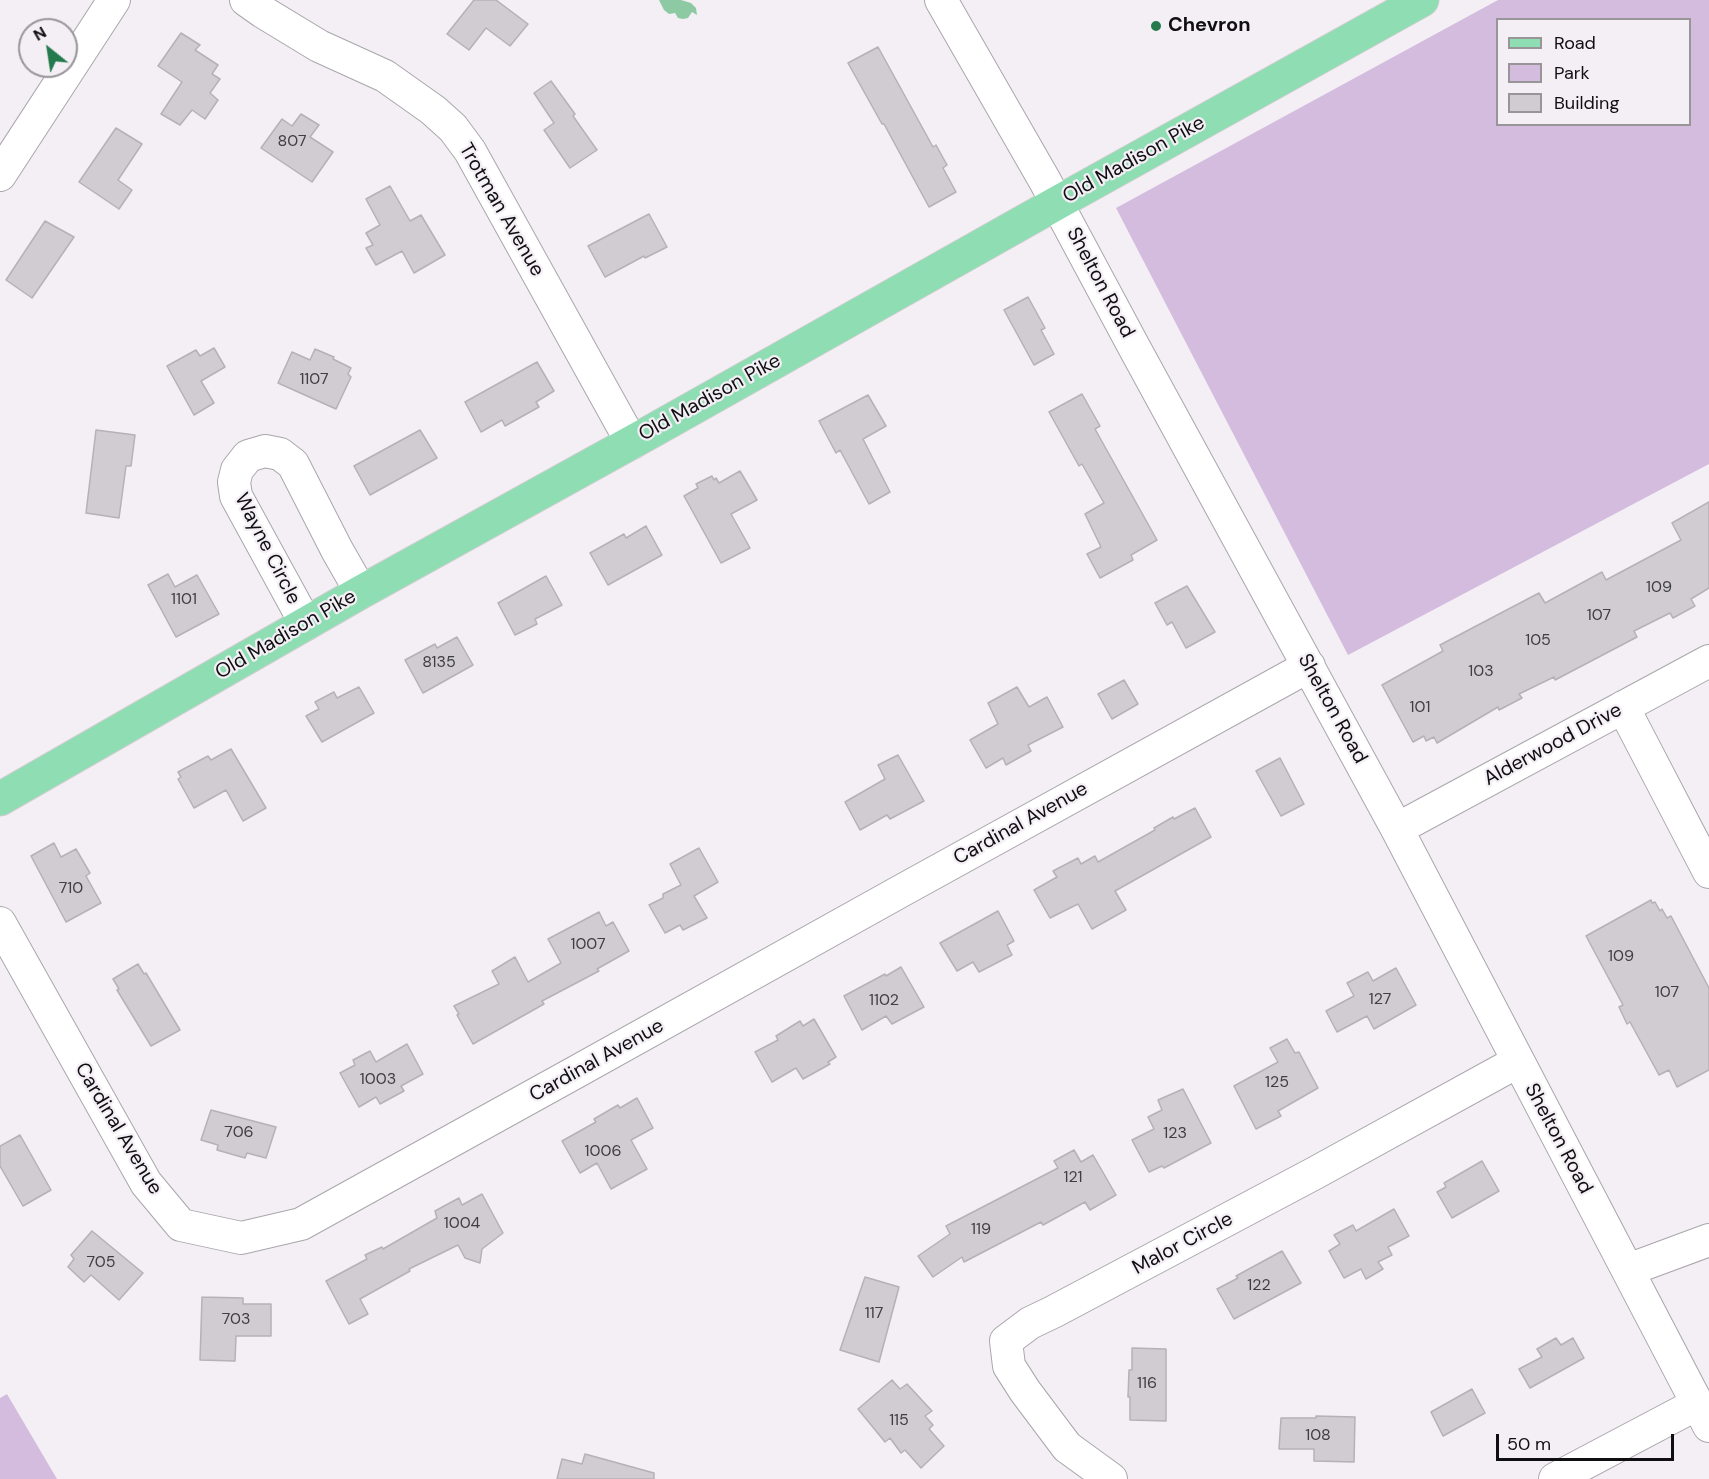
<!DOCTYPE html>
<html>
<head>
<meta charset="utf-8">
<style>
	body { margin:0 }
	#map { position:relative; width:1709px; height:1479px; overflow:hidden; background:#f3eff5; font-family:"DM Sans",sans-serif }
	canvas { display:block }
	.legend { position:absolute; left:1496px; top:18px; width:195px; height:108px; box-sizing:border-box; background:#f3eff5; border:2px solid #989599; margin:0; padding:8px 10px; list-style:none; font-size:18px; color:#0f0e10 }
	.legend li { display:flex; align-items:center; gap:12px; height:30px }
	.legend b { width:30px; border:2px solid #989599 }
	.north { position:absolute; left:18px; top:18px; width:60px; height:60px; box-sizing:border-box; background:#f3eff5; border:2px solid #989599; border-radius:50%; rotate:330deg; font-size:16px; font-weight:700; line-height:24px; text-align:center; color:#0f0e10 }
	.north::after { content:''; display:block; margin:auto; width:21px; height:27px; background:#257a4d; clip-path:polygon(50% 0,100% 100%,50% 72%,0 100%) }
	.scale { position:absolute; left:1496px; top:1434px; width:178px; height:27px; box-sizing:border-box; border:3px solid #0f0e10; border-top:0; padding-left:8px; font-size:18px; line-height:21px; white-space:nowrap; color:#0f0e10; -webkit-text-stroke:4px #f3eff5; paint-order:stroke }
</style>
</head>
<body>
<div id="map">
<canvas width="1709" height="1479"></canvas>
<ul class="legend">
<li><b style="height:8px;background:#8eddb3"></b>Road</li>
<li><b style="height:16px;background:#d4bcde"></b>Park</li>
<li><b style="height:16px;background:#d0ccd2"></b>Building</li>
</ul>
<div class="north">N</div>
<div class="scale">50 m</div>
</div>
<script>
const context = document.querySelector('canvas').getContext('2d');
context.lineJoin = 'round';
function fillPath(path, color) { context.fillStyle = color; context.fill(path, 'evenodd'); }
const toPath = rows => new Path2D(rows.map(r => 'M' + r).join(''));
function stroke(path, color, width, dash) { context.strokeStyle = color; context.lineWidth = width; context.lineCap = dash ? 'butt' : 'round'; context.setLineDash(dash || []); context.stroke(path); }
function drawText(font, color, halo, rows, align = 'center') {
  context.font = font + ' "DM Sans",sans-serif'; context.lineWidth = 4.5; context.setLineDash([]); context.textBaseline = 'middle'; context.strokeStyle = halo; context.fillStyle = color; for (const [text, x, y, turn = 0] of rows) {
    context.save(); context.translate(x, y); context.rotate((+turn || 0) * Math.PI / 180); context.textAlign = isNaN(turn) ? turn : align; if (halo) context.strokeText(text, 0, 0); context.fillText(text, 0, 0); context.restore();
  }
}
const green = toPath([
	[1498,0,1709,0,1709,464,1348,655,1116,208],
	[1498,20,1690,20,1690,124,1498,124],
	[7,1394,57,1479,0,1479,0,1398]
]);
const water = toPath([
	[659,0,681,0,691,3,696,8,697,15,692,12,688,18,683,19,678,18,675,13,669,14,664,10]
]);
const building = toPath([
	[474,0,496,0,528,24,510,46,486,28,469,50,447,34,474,0],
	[181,33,200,45,195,50,218,65,212,74,220,79,210,93,218,100,205,119,192,110,180,125,161,114,182,82,158,66,181,33],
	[878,47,933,147,936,145,947,165,943,168,956,192,929,207,884,124,882,124,848,63,878,47],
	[551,81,575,114,573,116,597,150,570,168,544,130,554,123,534,93,551,81],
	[301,114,319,125,310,137,333,152,312,182,261,148,282,119,292,126,301,114],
	[116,128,142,144,118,180,132,190,119,209,79,182,116,128],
	[390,186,410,221,421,215,445,255,414,273,402,251,376,265,366,248,373,245,366,233,380,225,366,199,390,186],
	[649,214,667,247,645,258,644,256,605,277,588,246,649,214],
	[45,221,74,237,32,298,6,280,45,221],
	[1028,297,1045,328,1041,330,1054,354,1034,365,1004,310,1028,297],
	[214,348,225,367,201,381,214,403,194,415,167,366,196,350,200,356,214,348],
	[315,349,334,357,333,359,351,368,348,374,351,377,336,409,278,383,292,352,310,360,315,349],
	[537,362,554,391,536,402,539,407,505,426,502,420,481,432,465,402,537,362],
	[1082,394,1100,426,1095,429,1157,540,1131,555,1133,560,1100,578,1087,554,1101,547,1085,514,1104,503,1082,464,1079,466,1049,412,1082,394],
	[868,395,886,426,863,439,890,492,869,504,840,450,836,453,819,421,868,395],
	[96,430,135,435,131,466,126,466,119,518,86,513,96,430],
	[420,430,437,458,370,495,354,466,420,430],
	[740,471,757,500,731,514,750,548,721,563,684,496,698,488,696,484,712,476,714,480,716,478,719,483,740,471],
	[1709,502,1709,588,1691,599,1695,606,1673,618,1670,613,1634,631,1637,637,1555,680,1554,677,1519,694,1522,698,1499,710,1498,707,1437,743,1434,737,1426,741,1424,736,1413,742,1382,685,1443,651,1440,645,1539,593,1545,603,1602,572,1606,580,1681,540,1672,523,1709,502],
	[646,526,662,555,608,585,590,553,624,534,626,538,646,526],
	[168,574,175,587,197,575,219,614,176,637,148,585,168,574],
	[546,576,562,605,535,619,537,624,515,635,498,603,546,576],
	[1187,586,1215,632,1186,648,1172,622,1167,625,1155,603,1187,586],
	[457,637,473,665,423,693,405,660,435,644,437,648,457,637],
	[1124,680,1138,704,1112,719,1098,694,1124,680],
	[359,687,374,713,322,742,306,716,319,709,315,702,334,692,337,698,359,687],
	[1017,687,1029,707,1047,697,1063,727,1028,745,1031,751,1006,765,1003,758,986,768,970,740,998,724,988,703,1017,687],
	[231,749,266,808,243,821,226,790,194,808,178,779,181,777,178,772,208,756,211,760,231,749],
	[898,755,924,801,890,819,887,815,860,830,845,802,885,779,878,765,898,755],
	[1280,758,1304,804,1281,816,1256,771,1280,758],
	[1195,808,1211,837,1115,891,1126,910,1092,929,1078,904,1050,918,1034,890,1057,877,1053,871,1078,858,1081,864,1095,856,1098,862,1155,830,1154,828,1173,817,1174,819,1195,808],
	[54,843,61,857,76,849,90,873,86,876,101,903,66,922,31,856,54,843],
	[699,848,718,882,694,896,707,918,683,930,680,925,665,933,649,905,663,898,663,894,681,885,670,864,699,848],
	[1651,900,1652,903,1655,902,1660,911,1662,909,1667,918,1671,916,1709,988,1709,1070,1677,1087,1669,1070,1659,1075,1630,1022,1627,1024,1619,1007,1623,1005,1586,936,1651,900],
	[998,911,1014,941,1007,945,1012,955,979,972,973,962,957,971,940,943,998,911],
	[599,912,606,926,613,922,629,951,597,969,599,971,542,1001,544,1004,473,1044,457,1015,459,1014,454,1006,499,984,492,971,515,957,528,982,561,963,548,939,599,912],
	[138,964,144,974,146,973,180,1030,151,1046,117,990,119,989,113,979,138,964],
	[901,967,924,1007,892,1024,886,1016,862,1030,844,996,885,974,886,976,901,967],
	[1396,968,1416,1005,1374,1029,1367,1016,1337,1032,1326,1011,1354,996,1347,983,1368,972,1373,981,1396,968],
	[814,1019,836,1057,828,1062,830,1064,803,1079,796,1068,772,1082,755,1052,778,1040,776,1036,800,1021,803,1026,814,1019],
	[1287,1039,1295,1053,1299,1052,1318,1088,1278,1111,1281,1116,1256,1129,1234,1086,1278,1062,1270,1048,1287,1039],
	[407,1044,423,1074,401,1086,404,1091,380,1104,376,1097,359,1107,340,1073,355,1065,353,1060,370,1051,376,1062,407,1044],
	[1183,1089,1211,1143,1164,1168,1162,1166,1149,1172,1132,1140,1154,1129,1148,1117,1162,1110,1158,1100,1183,1089],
	[637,1098,653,1128,631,1140,647,1169,611,1189,597,1163,580,1173,562,1141,596,1122,594,1119,618,1105,620,1108,637,1098],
	[211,1110,276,1127,266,1158,247,1153,245,1158,217,1150,218,1145,201,1140,211,1110],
	[20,1135,51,1190,23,1206,0,1166,0,1146,20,1135],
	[1074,1150,1081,1162,1093,1155,1116,1195,1090,1210,1085,1202,1043,1225,1041,1222,964,1262,962,1257,933,1277,918,1256,950,1234,946,1226,1058,1168,1054,1161,1074,1150],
	[1482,1161,1499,1191,1452,1218,1437,1192,1446,1187,1444,1183,1482,1161],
	[482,1194,503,1233,482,1249,480,1263,465,1258,458,1245,409,1269,410,1271,360,1299,368,1314,349,1324,326,1281,367,1259,365,1255,382,1247,383,1249,437,1218,435,1211,459,1198,462,1205,482,1194],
	[1394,1209,1409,1236,1388,1247,1392,1255,1378,1262,1383,1269,1366,1279,1361,1269,1344,1278,1329,1251,1340,1244,1334,1235,1353,1225,1356,1231,1394,1209],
	[92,1231,143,1273,119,1300,91,1275,84,1282,68,1267,74,1259,71,1255,92,1231],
	[1282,1251,1301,1283,1234,1319,1217,1289,1238,1278,1236,1276,1282,1251],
	[865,1277,899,1287,879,1362,840,1350,865,1277],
	[202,1297,243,1298,243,1304,271,1304,271,1336,236,1336,235,1361,200,1360,202,1297],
	[1556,1338,1561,1345,1573,1338,1584,1358,1530,1388,1519,1369,1542,1357,1537,1349,1556,1338],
	[1132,1348,1166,1349,1166,1421,1130,1420,1130,1397,1128,1397,1129,1370,1132,1370,1132,1348],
	[892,1380,900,1389,907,1384,932,1411,925,1416,933,1425,929,1429,944,1446,921,1468,905,1450,901,1453,890,1438,885,1442,858,1409,892,1380],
	[1472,1389,1485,1413,1443,1436,1431,1412,1472,1389],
	[1316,1416,1355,1417,1354,1462,1314,1461,1314,1449,1279,1449,1281,1418,1316,1418,1316,1416],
	[585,1454,654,1473,654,1479,557,1479,562,1459,582,1464,585,1454]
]);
const minor = toPath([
	[246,0,263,12,319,46,385,76,433,110,453,128,470,151,632,443],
	[941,0,1045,181,1134,347,1397,829,1709,1426],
	[0,175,114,0],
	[306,624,236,496,234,482,237,470,248,456,265,451,280,454,293,464,337,550,361,592],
	[1623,707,1709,872],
	[1397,829,1709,661],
	[0,923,146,1183,181,1225,241,1238,301,1224,576,1072,901,891,1309,666],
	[1628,1270,1709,1240],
	[1111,1479,1067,1447,1025,1391,1009,1366,1006,1341,1030,1323,1053,1312,1315,1173,1517,1062],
	[1555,1479,1697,1404]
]);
const major = toPath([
	[0,799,361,592,654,430,1057,203,1422,0]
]);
const markers = [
	[1156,26,6,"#257a4d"]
];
const numberNames = [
	["807",292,142],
	["1107",314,380],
	["109",1659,588],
	["1101",184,600],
	["107",1599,616],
	["105",1538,641],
	["8135",439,663],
	["103",1481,672],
	["101",1420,708],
	["710",71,889],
	["1007",588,945],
	["109",1621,957],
	["107",1667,993],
	["127",1380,1000],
	["1102",884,1001],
	["1003",378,1080],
	["125",1277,1083],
	["706",239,1133],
	["123",1175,1134],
	["1006",603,1152],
	["121",1073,1178],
	["1004",462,1224],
	["119",981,1230],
	["705",101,1263],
	["122",1259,1286],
	["117",874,1314],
	["703",236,1320],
	["116",1147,1384],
	["115",899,1421],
	["108",1318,1436]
];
const poiNames = [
	["Chevron",1168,26]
];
const streetNames = [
	["Old Madison Pike",1134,160,-29],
	["Trotman Avenue",501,210,60],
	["Shelton Road",1100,283,62],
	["Old Madison Pike",710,398,-29],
	["Wayne Circle",267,549,63],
	["Old Madison Pike",286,635,-30],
	["Shelton Road",1332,709,61],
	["Alderwood Drive",1553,745,-28],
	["Cardinal Avenue",1021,824,-29],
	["Cardinal Avenue",597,1061,-29],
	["Cardinal Avenue",118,1129,59],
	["Shelton Road",1558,1139,62],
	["Malor Circle",1183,1244,-28]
];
fillPath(green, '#d4bcde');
fillPath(water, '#8dcaa3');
fillPath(building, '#d0ccd2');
stroke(building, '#b5b1b6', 1.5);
stroke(minor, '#aaa6ac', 34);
stroke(major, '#cfcfcf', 35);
stroke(minor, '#fff', 32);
stroke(major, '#8eddb3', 33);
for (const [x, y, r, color] of markers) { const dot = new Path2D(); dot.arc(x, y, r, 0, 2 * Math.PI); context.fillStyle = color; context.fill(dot); stroke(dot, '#f3eff5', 2); }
drawText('16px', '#3f3e40', null, numberNames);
drawText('bold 20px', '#0f0e10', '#f3eff5', poiNames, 'left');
drawText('20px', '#0f0e10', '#f3eff5', streetNames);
</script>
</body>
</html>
